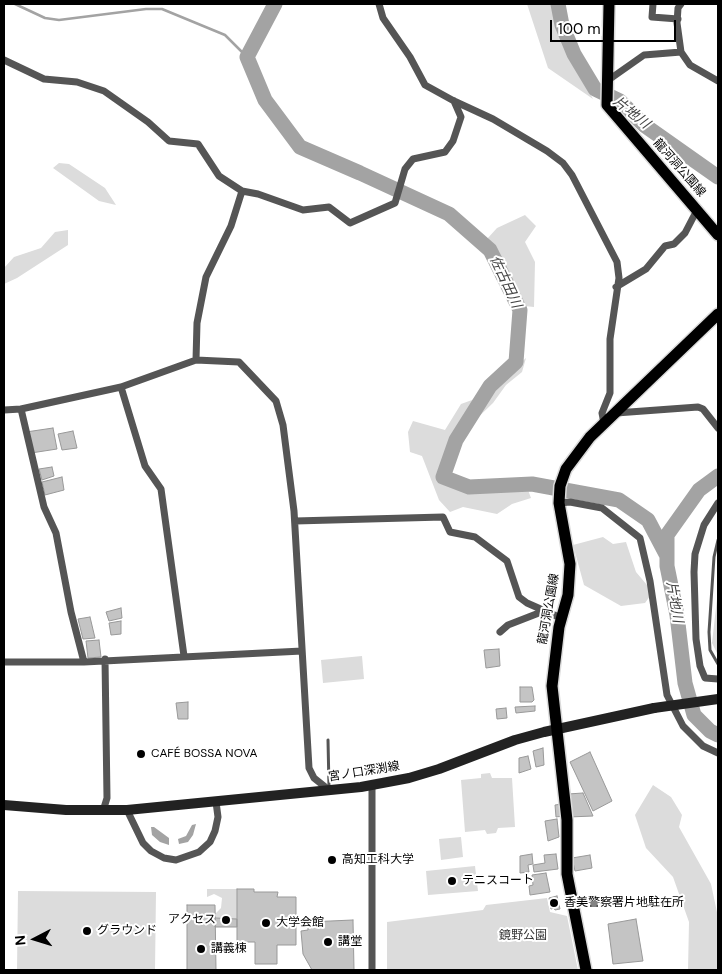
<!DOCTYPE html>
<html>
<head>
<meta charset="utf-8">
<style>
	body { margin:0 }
	#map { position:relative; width:722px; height:974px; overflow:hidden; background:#fff; font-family:"DM Sans",sans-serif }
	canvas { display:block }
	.frame { position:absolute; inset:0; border:5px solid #000; pointer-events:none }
	.north { position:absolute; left:10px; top:914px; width:50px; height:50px; -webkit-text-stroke:4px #fff; paint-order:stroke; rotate:265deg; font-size:14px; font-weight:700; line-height:20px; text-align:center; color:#000 }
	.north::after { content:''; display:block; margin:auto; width:18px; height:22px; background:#000; clip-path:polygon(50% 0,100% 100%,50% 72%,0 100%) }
	.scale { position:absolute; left:550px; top:20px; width:126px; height:22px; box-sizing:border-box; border:2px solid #000; border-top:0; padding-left:6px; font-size:15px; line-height:18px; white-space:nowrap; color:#000; -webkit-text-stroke:4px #fff; paint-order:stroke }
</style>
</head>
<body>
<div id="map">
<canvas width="722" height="974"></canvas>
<div class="frame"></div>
<div class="north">N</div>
<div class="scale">100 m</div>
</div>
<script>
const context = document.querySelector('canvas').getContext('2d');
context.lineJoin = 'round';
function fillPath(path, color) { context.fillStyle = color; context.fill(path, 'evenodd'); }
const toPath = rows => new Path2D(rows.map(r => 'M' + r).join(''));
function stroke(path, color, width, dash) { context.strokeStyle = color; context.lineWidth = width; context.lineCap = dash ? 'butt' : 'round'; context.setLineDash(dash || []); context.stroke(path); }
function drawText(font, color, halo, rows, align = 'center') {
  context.font = font + ' "DM Sans","Noto Sans JP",sans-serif'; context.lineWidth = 4; context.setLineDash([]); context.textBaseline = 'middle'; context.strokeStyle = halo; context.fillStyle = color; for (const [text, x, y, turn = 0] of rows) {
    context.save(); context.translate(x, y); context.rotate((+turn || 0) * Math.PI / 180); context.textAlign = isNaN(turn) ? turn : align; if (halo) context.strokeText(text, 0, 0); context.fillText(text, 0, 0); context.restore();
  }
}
const green = toPath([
	[527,4,556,4,556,13,575,67,593,99,548,68],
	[59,163,69,164,105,188,116,205,99,201,53,168],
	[525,215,536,226,525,242,535,262,534,307,525,306,513,293,504,269,487,239,497,228],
	[68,230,68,245,17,278,4,284,4,268,14,257,41,248,55,232],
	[526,358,522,372,506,385,493,403,466,429,447,465,448,480,462,485,484,490,507,489,519,485,528,490,531,498,512,504,497,514,463,507,450,512,439,500,422,456,410,452,408,432,413,421,445,430,461,404,483,396],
	[603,537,613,544,626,542,636,572,653,592,645,603,621,606,584,585,573,545],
	[718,590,718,655,712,643],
	[362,656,364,679,323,683,321,660],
	[490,773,492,778,512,778,515,827,498,828,496,833,487,834,485,830,465,832,461,780,481,778,481,774],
	[653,785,671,797,682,815,679,827,711,884,718,917,718,970,688,970,689,922,673,877,646,848,635,815],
	[461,837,463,857,441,860,439,839],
	[475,866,478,891,428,895,426,871],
	[207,889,237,889,237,919,215,918,215,914,221,908,222,898,214,894,207,897],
	[18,891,156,892,155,970,17,970],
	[547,898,550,912,567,916,578,970,387,970,387,922,483,910,486,905]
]);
const water = toPath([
	[196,824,193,835,188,842,179,844,178,839,186,836,192,825],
	[151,827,154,827,169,838,169,845,160,842,152,835]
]);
const stream = toPath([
	[15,4,45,18,59,20,146,9,162,9,225,35,247,57]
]);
const river = toPath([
	[275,4,247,57,265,100,300,147,360,173,449,214,490,250,520,310,516,362,490,386,456,440,443,477,469,487,532,484,619,500,648,520,667,556],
	[558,4,562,25,574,54,595,89,620,101,644,125,718,177],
	[718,476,699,490,667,535,667,566,677,615,685,683,694,715,710,731,718,735]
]);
const building = toPath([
	[53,428,57,449,31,453,26,432,53,428],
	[73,431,77,448,62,450,58,434,73,431],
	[52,467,54,476,42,480,39,469,52,467],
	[62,477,64,490,45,495,42,482,62,477],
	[121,608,122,618,109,621,106,612,121,608],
	[90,617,95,638,83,639,78,619,90,617],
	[121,621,121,634,111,635,109,623,121,621],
	[99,640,101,657,88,658,86,641,99,640],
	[499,649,500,666,486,668,484,650,499,649],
	[520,687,532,687,534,700,532,702,520,702,520,687],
	[188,702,188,719,178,719,176,703,188,702],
	[535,706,535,711,516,713,515,707,535,706],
	[506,708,507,718,497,719,496,709,506,708],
	[543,748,544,765,536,767,533,751,543,748],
	[590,752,612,801,593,811,570,762,590,752],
	[528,756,531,769,519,773,519,758,528,756],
	[583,793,593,816,569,817,568,794,583,793],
	[562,804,563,816,556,817,555,805,562,804],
	[557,819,559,837,548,841,545,821,557,819],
	[532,854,533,864,528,865,529,872,520,873,520,856,532,854],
	[556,854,558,869,534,872,533,865,545,863,544,855,556,854],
	[590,855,592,868,575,871,572,858,590,855],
	[546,873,550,892,530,895,529,886,533,885,532,875,546,873],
	[237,889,254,889,254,892,278,892,277,897,296,897,296,945,277,945,277,964,255,964,255,942,237,942,237,889],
	[557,896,560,909,555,910,554,908,551,909,549,898,557,896],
	[187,905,215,905,216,970,187,970,187,905],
	[215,918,237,919,237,927,215,927,215,918],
	[636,919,643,961,613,964,608,924,636,919],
	[353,920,354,970,312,970,303,954,301,931,308,930,308,922,353,920]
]);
const service = toPath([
	[718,540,714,557,709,632,710,650,718,664],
	[328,740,329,787]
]);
const minor = toPath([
	[379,4,383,18,410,57,425,85,454,101,493,119,547,151,563,163,572,175,617,262,619,278,610,339,610,393,602,413,604,423],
	[653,4,652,17,678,19],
	[681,4,678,8,677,23,681,52,690,65,718,81],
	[4,60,44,79,77,82,104,91,148,122,169,141,198,144,219,176,242,191,258,194,303,210,329,207,350,223,395,203,405,169,413,159,445,152,453,141,461,117,454,101],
	[607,81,644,55,681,52],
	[616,287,646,269,665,246,674,244,685,233,697,210],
	[196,360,197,323,206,277,231,226,242,191],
	[121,387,145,466,161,489,184,656],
	[21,409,44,507,56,533,71,612,84,662],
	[4,410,21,409,121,387,196,360,239,362,276,401,283,425,294,511,309,768,314,778,329,790],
	[616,413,698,407,703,409,718,428],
	[559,503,570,502,602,508,640,538,650,581,667,695,683,726,703,746,718,753],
	[718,503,704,525,695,554,694,572,696,639,700,666,705,678,718,679],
	[295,521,443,517,450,532,475,537,507,561,519,597,527,603,561,618],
	[500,632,508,625,544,611],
	[4,662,84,662,302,651],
	[372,785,372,970],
	[127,810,143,843,151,851,164,858,176,860,199,852,210,842,215,831,218,817,216,802],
	[103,811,107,798,105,659]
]);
const secondary = toPath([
	[4,805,66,810,127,810,361,787,409,778,439,769,515,740,544,732,654,708]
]);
const primary = toPath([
	[609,4,607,105,718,235],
	[586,970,567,874,567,820,552,686,559,627,568,595,570,564,559,503,560,486,566,469,590,437,718,314]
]);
const secondaryBridge = toPath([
	[654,708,718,699]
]);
const markers = [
	[141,754,5,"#000"],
	[332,860,5,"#000"],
	[452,881,5,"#000"],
	[554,903,5,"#000"],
	[226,920,5,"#000"],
	[266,923,5,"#000"],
	[87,931,5,"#000"],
	[328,942,5,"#000"],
	[201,949,5,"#000"]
];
const streetNames = [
	["龍河洞公園線",679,168,49],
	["龍河洞公園線",549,609,-80],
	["宮ノ口深渕線",364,772,-9]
];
const poiNames = [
	["CAFÉ BOSSA NOVA",151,754],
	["高知工科大学",342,860],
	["テニスコート",462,881],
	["香美警察署片地駐在所",564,903],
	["アクセス",216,920,"right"],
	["大学会館",276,923],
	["グラウンド",97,931],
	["講堂",338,942],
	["講義棟",211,949]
];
const parkNames = [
	["鏡野公園",523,936]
];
const waterNames = [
	["片地川",631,113,39],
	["佐古田川",505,282,65],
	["片地川",674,602,80]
];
fillPath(green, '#dcdcdc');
fillPath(water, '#a3a3a3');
stroke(stream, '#a3a3a3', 2.5);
stroke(river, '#a3a3a3', 15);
fillPath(building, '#c4c4c4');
stroke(building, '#999', 1);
stroke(primary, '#dbdbdb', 14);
stroke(service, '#555', 3);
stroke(minor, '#555', 7);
stroke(secondary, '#222', 10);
stroke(primary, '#000', 11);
stroke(secondaryBridge, '#222', 10);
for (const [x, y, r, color] of markers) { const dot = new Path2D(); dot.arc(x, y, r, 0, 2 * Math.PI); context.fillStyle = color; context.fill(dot); stroke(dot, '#fff', 2); }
drawText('12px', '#000', '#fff', streetNames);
drawText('12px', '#000', '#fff', poiNames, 'left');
drawText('12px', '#333', '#fff', parkNames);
drawText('italic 14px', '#444', '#fff', waterNames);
</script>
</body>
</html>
